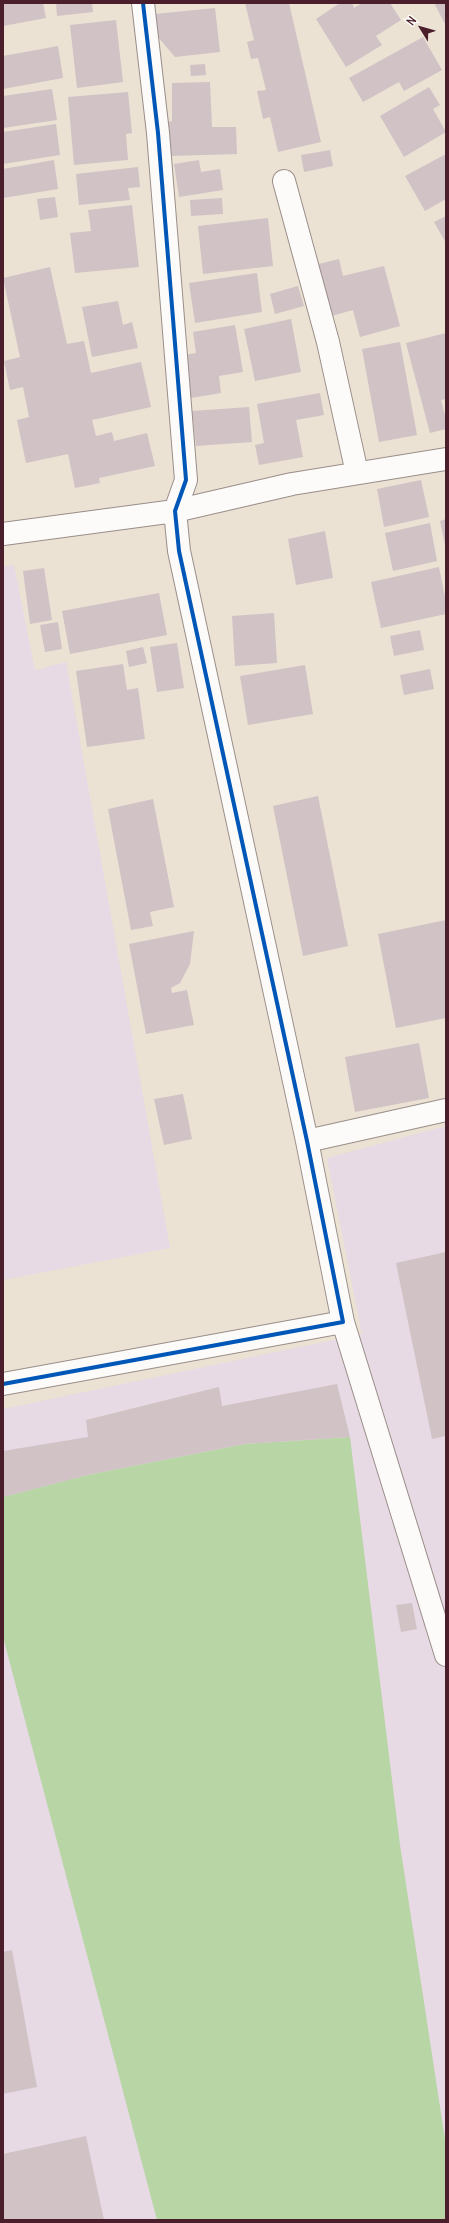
<!DOCTYPE html>
<html>
<head>
<meta charset="utf-8">
<style>
	body { margin:0 }
	#map { position:relative; width:449px; height:2223px; overflow:hidden; background:#ebe2d4; font-family:Delius,sans-serif }
	canvas { display:block }
	.frame { position:absolute; inset:0; border:4px solid #4a1f2b; pointer-events:none }
	.north { position:absolute; left:401px; top:8px; width:40px; height:40px; -webkit-text-stroke:3px #fdfcf7; paint-order:stroke; rotate:307deg; font-size:11px; font-weight:700; line-height:16px; text-align:center; color:#4a1f2b }
	.north::after { content:''; display:block; margin:auto; width:14px; height:18px; background:#4a1f2b; clip-path:polygon(50% 0,100% 100%,50% 72%,0 100%) }
</style>
</head>
<body>
<div id="map">
<canvas width="449" height="2223"></canvas>
<div class="frame"></div>
<div class="north">N</div>
</div>
<script>
const context = document.querySelector('canvas').getContext('2d');
context.lineJoin = 'round';
function fillPath(path, color) { context.fillStyle = color; context.fill(path, 'evenodd'); }
const toPath = rows => new Path2D(rows.map(r => 'M' + r).join(''));
function stroke(path, color, width, dash) { context.strokeStyle = color; context.lineWidth = width; context.lineCap = dash ? 'butt' : 'round'; context.setLineDash(dash || []); context.stroke(path); }
const built = toPath([
	[14,565,35,670,66,662,170,1248,3,1280,3,567],
	[446,1126,446,2220,3,2220,3,1409,362,1334,327,1158]
]);
const green = toPath([
	[350,1437,400,1845,446,2146,446,2220,157,2220,3,1637,3,1497,87,1475,244,1444]
]);
const building = toPath([
	[3,3,43,3,46,18,3,26],
	[56,3,92,3,93,12,57,16],
	[245,3,289,3,321,142,278,152,270,117,263,119,257,91,266,90,258,58,251,59,247,42,254,40],
	[340,3,352,3,354,8,362,3,390,3,401,20,376,36,382,45,346,67,316,19],
	[434,3,446,3,446,26],
	[215,8,220,52,175,57,158,37,155,14],
	[116,20,123,82,77,88,70,25],
	[423,37,442,70,404,91,399,82,363,102,349,78],
	[58,46,63,78,3,89,3,56],
	[205,64,206,75,191,76,190,65],
	[210,82,212,127,236,127,237,154,169,156,168,122,172,121,172,83],
	[429,87,440,105,433,109,446,132,404,157,380,116],
	[52,89,57,120,3,128,3,96],
	[128,92,132,133,126,134,128,160,74,165,68,97],
	[56,124,60,155,3,164,3,132],
	[330,150,333,166,304,172,301,155],
	[446,154,446,199,425,211,405,176],
	[54,160,58,189,3,198,3,169],
	[199,160,201,172,220,169,223,190,179,197,174,164],
	[138,167,140,187,128,188,130,200,79,205,76,174],
	[55,197,58,217,40,220,37,199],
	[222,198,223,214,191,216,190,200],
	[132,205,139,267,75,273,70,233,91,231,88,210],
	[446,216,446,243,434,222],
	[268,218,273,266,203,274,198,226],
	[339,259,343,276,384,266,400,326,360,337,353,310,328,317,315,265],
	[50,267,67,344,84,341,91,373,141,362,151,407,92,420,96,436,112,432,114,441,147,433,155,466,99,478,100,483,75,488,68,454,26,463,17,420,29,417,23,387,10,390,4,361,20,357,3,278],
	[257,273,262,312,195,323,189,283],
	[298,286,304,306,275,314,270,294],
	[118,301,123,325,132,322,138,348,92,357,82,307],
	[291,319,301,372,255,381,244,329],
	[235,325,243,372,219,376,221,393,191,398,184,355,196,353,193,332],
	[446,333,446,399,441,400,446,419,446,429,430,433,406,343],
	[400,342,417,435,379,442,362,349],
	[320,393,324,415,296,420,303,457,259,465,255,445,264,443,257,404],
	[249,407,252,442,196,446,192,411],
	[421,480,429,517,384,527,377,489],
	[446,519,446,545,445,545,440,521],
	[430,523,437,561,393,571,385,533],
	[325,531,333,578,296,585,288,539],
	[439,567,446,602,446,614,381,628,371,582],
	[44,568,52,620,30,624,23,571],
	[159,593,167,635,70,654,62,611],
	[274,613,277,663,235,666,232,616],
	[58,622,62,649,45,652,40,625],
	[420,630,424,650,394,656,390,636],
	[177,643,184,688,157,692,150,647],
	[143,647,147,663,129,667,126,651],
	[123,664,127,690,138,688,145,739,87,747,76,671],
	[305,665,313,714,248,725,240,676],
	[430,669,434,689,404,695,400,675],
	[318,796,348,946,303,956,273,806],
	[153,799,174,907,150,912,153,926,131,930,108,809],
	[446,920,446,1018,396,1028,378,934],
	[194,931,190,964,180,983,171,988,172,993,187,990,194,1025,146,1034,129,944],
	[419,1043,429,1098,355,1112,345,1057],
	[183,1094,192,1139,164,1145,154,1099],
	[446,1252,446,1436,432,1439,396,1263],
	[337,1384,350,1437,244,1444,87,1475,3,1497,3,1451,88,1437,86,1420,219,1387,222,1406],
	[412,1603,417,1629,401,1632,396,1605],
	[12,1950,37,2087,3,2094,3,1952],
	[86,2136,104,2220,3,2220,3,2154]
]);
const minor = toPath([
	[284,181,328,342,357,473],
	[3,534,175,511,292,484,446,459],
	[307,1141,446,1110],
	[343,1322,446,1655],
	[3,1384,343,1322,307,1141,179,551,175,511,186,480,158,133,143,3]
]);
const cycleway = toPath([
	[3,1384,343,1322,307,1141,179,551,175,511,186,480,158,133,143,3]
]);
fillPath(built, '#e7dae4');
fillPath(green, '#b8d5a6');
fillPath(building, '#d0c2c5');
stroke(minor, '#9a8e89', 24);
stroke(minor, '#fcfbf9', 22);
stroke(cycleway, '#0057b8', 4);
</script>
</body>
</html>
